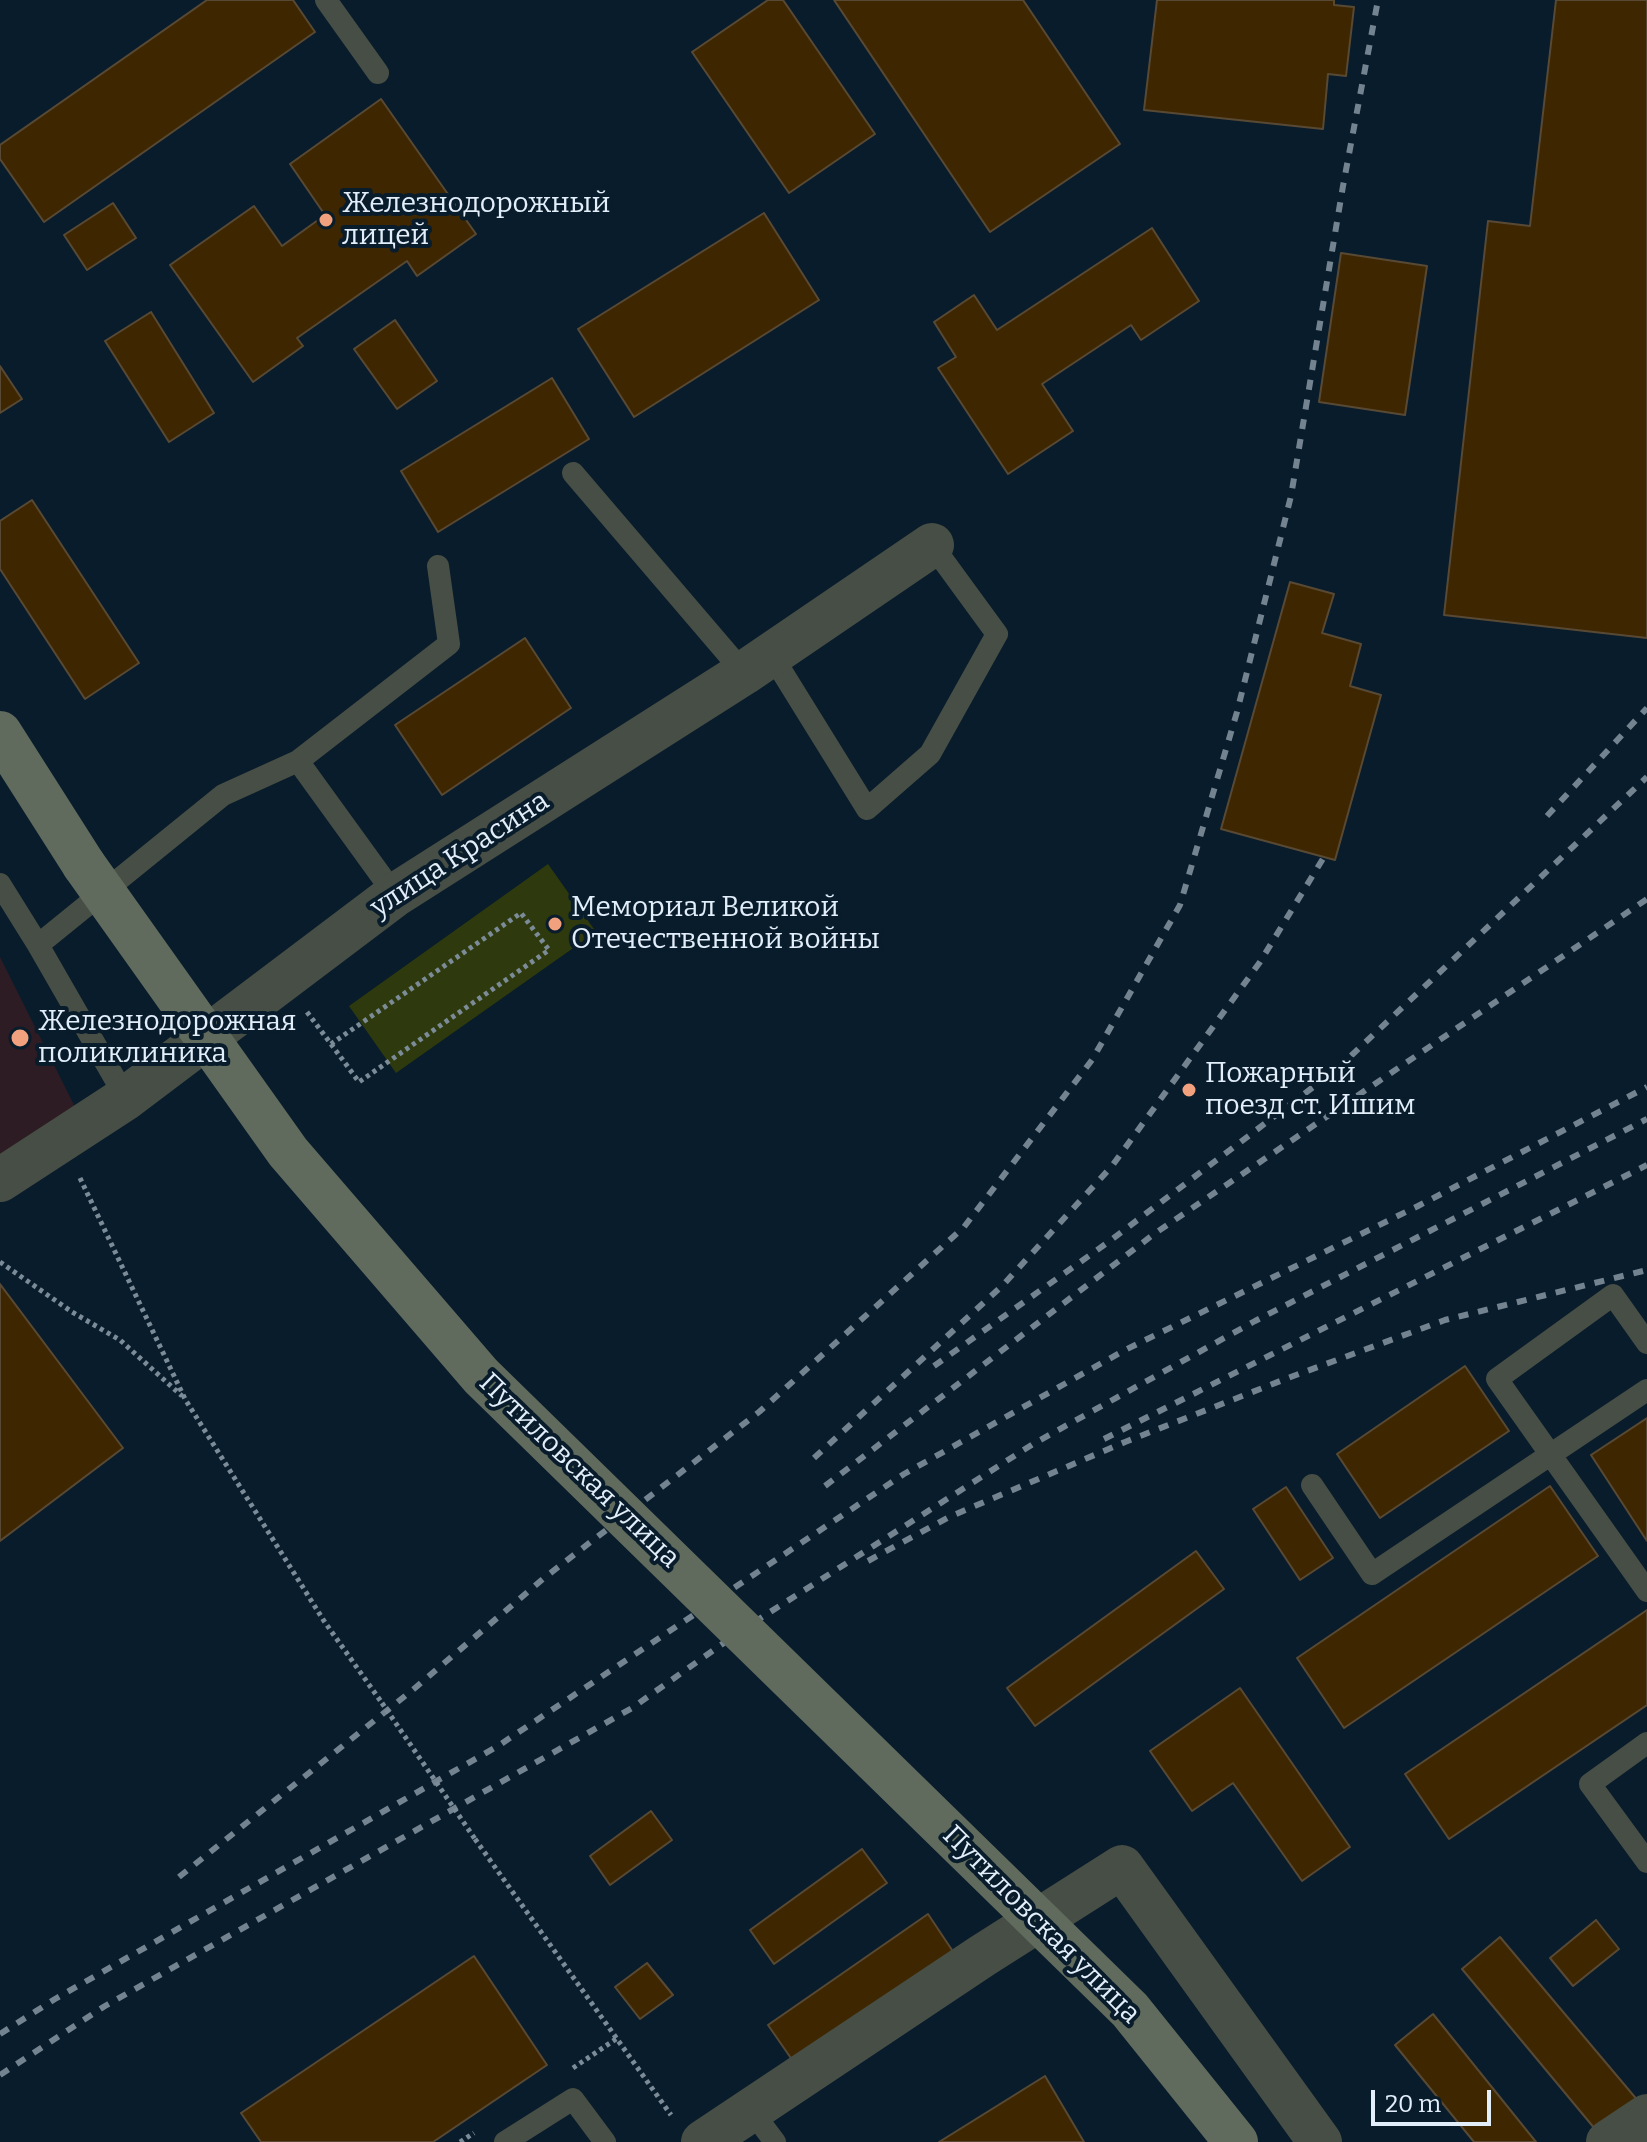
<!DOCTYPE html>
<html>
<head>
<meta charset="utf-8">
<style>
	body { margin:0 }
	#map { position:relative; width:1647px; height:2142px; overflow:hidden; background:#091c2b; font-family:Bitter,serif }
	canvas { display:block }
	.scale { position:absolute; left:1371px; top:2090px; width:120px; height:36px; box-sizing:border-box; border:4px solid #e2eef9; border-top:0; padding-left:10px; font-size:24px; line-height:28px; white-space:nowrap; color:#e2eef9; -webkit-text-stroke:6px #091c2b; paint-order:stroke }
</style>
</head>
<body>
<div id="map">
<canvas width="1647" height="2142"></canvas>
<div class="scale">20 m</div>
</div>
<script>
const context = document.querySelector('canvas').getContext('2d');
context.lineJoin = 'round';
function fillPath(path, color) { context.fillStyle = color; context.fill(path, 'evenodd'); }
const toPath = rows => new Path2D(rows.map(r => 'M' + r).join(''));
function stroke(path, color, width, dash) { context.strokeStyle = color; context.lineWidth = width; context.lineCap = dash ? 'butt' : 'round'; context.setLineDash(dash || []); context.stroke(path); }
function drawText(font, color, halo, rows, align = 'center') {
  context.font = font + ' Bitter,serif'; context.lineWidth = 8; context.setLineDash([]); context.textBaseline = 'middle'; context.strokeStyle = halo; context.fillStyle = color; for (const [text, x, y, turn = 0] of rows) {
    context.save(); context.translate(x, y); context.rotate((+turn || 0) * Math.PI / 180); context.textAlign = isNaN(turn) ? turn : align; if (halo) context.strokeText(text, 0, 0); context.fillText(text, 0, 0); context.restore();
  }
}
const medical = toPath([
	[0,957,81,1119,0,1174]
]);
const green = toPath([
	[548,864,596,932,396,1073,349,1006]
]);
const building = toPath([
	[207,0,293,0,315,32,44,222,0,159,0,145,207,0],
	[768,0,783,0,875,134,789,193,692,52,768,0],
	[834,0,1023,0,1120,144,990,232,834,0],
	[1157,0,1334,0,1334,5,1354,7,1346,76,1328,74,1323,129,1144,110,1157,0],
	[1556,0,1647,0,1647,638,1444,615,1488,221,1530,226,1556,0],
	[381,99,476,234,417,276,407,261,297,338,303,346,253,382,170,265,254,206,282,246,325,215,290,164,381,99],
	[113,203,136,238,87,270,64,235,113,203],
	[764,213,819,300,634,417,578,329,764,213],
	[1152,228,1199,301,1141,340,1131,325,1042,384,1073,431,1008,474,938,368,956,357,934,322,974,295,997,330,1152,228],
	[1341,253,1427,266,1405,415,1319,402,1341,253],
	[151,312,214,413,169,442,105,341,151,312],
	[395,320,437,381,397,409,354,349,395,320],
	[0,366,22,399,0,413,0,366],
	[552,378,589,439,438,532,401,471,552,378],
	[32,500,139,663,85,699,0,569,0,521,32,500],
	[1290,582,1334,594,1322,633,1361,644,1350,686,1381,695,1335,860,1221,829,1290,582],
	[525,638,571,708,442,795,395,725,525,638],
	[0,1284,123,1448,0,1541,0,1284],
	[1465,1366,1509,1431,1380,1518,1337,1454,1465,1366],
	[1647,1418,1647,1541,1591,1455,1647,1418],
	[1550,1486,1598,1556,1344,1728,1297,1658,1550,1486],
	[1286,1487,1333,1558,1300,1580,1253,1509,1286,1487],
	[1196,1551,1224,1589,1035,1726,1007,1688,1196,1551],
	[1647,1610,1647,1705,1449,1839,1405,1774,1647,1610],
	[1240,1688,1350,1847,1302,1881,1233,1783,1192,1811,1150,1751,1240,1688],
	[651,1811,672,1840,610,1885,590,1856,651,1811],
	[862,1849,887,1883,774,1964,750,1930,862,1849],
	[928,1914,954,1953,795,2064,768,2025,928,1914],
	[1596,1920,1619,1949,1573,1986,1550,1958,1596,1920],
	[1500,1937,1639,2102,1600,2135,1462,1969,1500,1937],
	[474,1956,547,2065,433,2142,261,2142,241,2113,474,1956],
	[647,1963,673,1995,640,2019,615,1987,647,1963],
	[1433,2014,1536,2142,1474,2142,1395,2045,1433,2014],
	[1045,2076,1084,2142,939,2142,1045,2076]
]);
const path = toPath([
	[307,1012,331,1044,359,1082,549,950,521,913,331,1044],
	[80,1178,185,1399,324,1621,382,1703],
	[0,1262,72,1312,120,1340,182,1396],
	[475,1839,671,2115],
	[573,2068,619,2037],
	[460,2142,474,2133]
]);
const lane = toPath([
	[326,0,378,73],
	[573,473,744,673],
	[771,654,867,809,930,754,997,634,932,545],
	[298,761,395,895],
	[0,884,38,945],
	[126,1098,38,945,223,795,298,761,449,644,438,566],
	[1647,1343,1613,1295,1497,1379,1647,1591],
	[1312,1485,1372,1574,1647,1390],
	[1647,1743,1590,1784,1647,1862],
	[751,2110,775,2142],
	[505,2142,573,2099,605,2142]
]);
const street = toPath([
	[0,1180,126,1098,395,895,744,673,932,545],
	[703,2142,982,1956,1122,1867,1320,2142],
	[1608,2142,1647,2116]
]);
const secondary = toPath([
	[0,733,84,865]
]);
const rail = toPath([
	[1547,816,1647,708],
	[934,1366,1107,1243,1337,1069,1647,777],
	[1104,1439,1647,1165],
	[814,1458,1003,1285,1112,1166,1260,962,1324,857],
	[825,1486,1154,1234,1647,899],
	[868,1561,949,1517,1125,1442,1288,1378,1445,1320,1647,1270],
	[179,1877,415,1688,544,1578,759,1412,964,1227,1092,1060,1180,905,1237,712,1291,496,1343,186,1378,0],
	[0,2034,55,1999,498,1746,904,1474,1125,1350,1418,1206,1647,1087],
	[0,2075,105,2006,632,1708,742,1630,1033,1444,1255,1321,1647,1119]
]);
const pathBridge = toPath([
	[382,1703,475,1839]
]);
const secondaryBridge = toPath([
	[84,865,288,1152,481,1376,1130,2010,1236,2142]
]);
const markers = [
	[326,220,8,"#f2a17e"],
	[555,924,8,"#f2a17e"],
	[20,1038,10,"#f2a17e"],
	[1189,1090,8,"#f2a17e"]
];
const poiNames = [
	["Железнодорожный",342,204],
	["лицей",342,236],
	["Мемориал Великой",571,908],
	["Отечественной войны",571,940],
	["Железнодорожная",38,1022],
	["поликлиника",38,1054],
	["Пожарный",1205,1074],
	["поезд ст. Ишим",1205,1106]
];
const streetNames = [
	["улица Красина",460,855,-33],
	["Путиловская улица",579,1471,44],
	["Путиловская улица",1041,1925,45]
];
fillPath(medical, '#2d1c23');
fillPath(green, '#2e3a0e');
fillPath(building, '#3e2700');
stroke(building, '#584934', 2);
stroke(path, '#7b8b97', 5, [4, 4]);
stroke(lane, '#474e45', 22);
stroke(street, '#474e45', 44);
stroke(secondary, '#606b5d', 44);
stroke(rail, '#748390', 6, [10, 10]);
stroke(pathBridge, '#7b8b97', 5, [4, 4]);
stroke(secondaryBridge, '#606b5d', 44);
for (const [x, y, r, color] of markers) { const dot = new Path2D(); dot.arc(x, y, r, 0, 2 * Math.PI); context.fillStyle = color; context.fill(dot); stroke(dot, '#091c2b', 3); }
drawText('28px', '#e2eef9', '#091c2b', poiNames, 'left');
drawText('28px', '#e2eef9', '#091c2b', streetNames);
</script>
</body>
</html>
